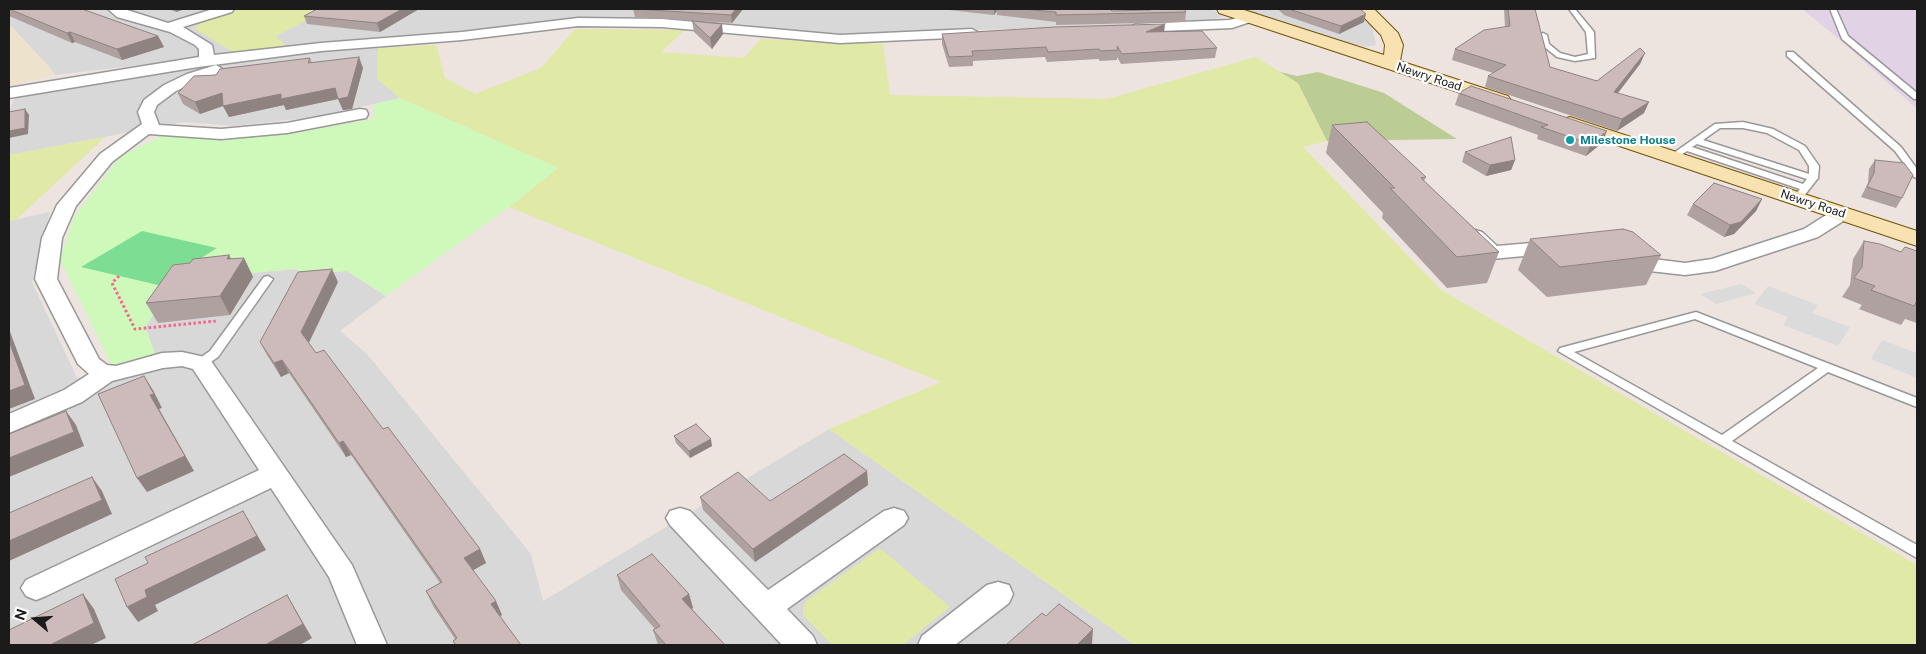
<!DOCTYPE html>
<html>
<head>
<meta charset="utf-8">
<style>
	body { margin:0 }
	#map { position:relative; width:1926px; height:654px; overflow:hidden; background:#ede4e0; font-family:"Public Sans",sans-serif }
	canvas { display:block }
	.frame { position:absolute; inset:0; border:10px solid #1b1b1b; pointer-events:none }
	.north { position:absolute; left:10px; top:594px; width:50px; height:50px; -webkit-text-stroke:4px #fff; paint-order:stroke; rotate:288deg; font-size:14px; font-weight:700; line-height:20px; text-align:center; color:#1b1b1b }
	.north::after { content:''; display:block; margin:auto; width:18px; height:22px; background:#1b1b1b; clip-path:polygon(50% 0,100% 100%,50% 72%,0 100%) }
</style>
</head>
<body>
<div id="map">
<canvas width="1926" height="654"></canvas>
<div class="frame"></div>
<div class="north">N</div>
</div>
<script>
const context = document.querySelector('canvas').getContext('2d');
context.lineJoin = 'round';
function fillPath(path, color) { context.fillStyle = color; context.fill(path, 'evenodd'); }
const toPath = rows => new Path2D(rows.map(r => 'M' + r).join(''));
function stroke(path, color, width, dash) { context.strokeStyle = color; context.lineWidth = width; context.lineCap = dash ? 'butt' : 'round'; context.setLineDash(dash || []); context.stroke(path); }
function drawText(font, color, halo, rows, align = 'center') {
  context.font = font + ' "Public Sans",sans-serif'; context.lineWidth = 4.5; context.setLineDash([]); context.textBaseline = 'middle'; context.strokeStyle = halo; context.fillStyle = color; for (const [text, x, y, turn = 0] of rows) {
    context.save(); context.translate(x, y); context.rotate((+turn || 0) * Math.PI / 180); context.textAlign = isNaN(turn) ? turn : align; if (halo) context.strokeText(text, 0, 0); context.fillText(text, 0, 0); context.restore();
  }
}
const residential = toPath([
	[9,9,1210,9,1227,15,1196,25,925,31,855,35,803,33,747,25,582,18,415,37,288,48,55,75,9,24],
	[1241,9,1353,9,1372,26,1376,45,1365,47,1337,40],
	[378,48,377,79,400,98,315,117,235,126,183,122,9,155,9,111,15,97,229,61,312,51],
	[50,212,32,282,77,378,156,356,145,327,178,279,297,269,300,274,347,271,386,296,340,331,367,354,531,554,543,601,829,429,1135,645,9,645,9,221]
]);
const industrial = toPath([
	[1802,9,1917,9,1917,109,1839,39]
]);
const farmland = toPath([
	[9,24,48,65,55,75,9,86]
]);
const grass = toPath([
	[241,9,329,9,276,36,288,48,236,54,194,28,204,21],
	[575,29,685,30,661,52,743,58,761,39,883,44,890,95,1107,99,1256,57,1298,83,1327,141,1303,147,1441,290,1917,565,1917,645,1135,645,829,429,941,382,509,207,558,168,400,98,377,79,378,48,436,45,445,78,475,94,541,68],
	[105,137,16,220,9,221,9,155],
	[880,548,950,607,903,645,832,645,803,615,803,607,806,601]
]);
const forest = toPath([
	[1280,72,1297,76,1318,72,1384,93,1457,139,1327,141,1298,83]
]);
const park = toPath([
	[400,98,558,168,509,207,386,296,347,271,300,274,297,269,178,279,145,327,156,356,113,368,60,260,74,217,120,157,164,135,210,138,288,134,373,119,373,105]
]);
const pitch = toPath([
	[142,231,217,248,158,285,81,267]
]);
const parking = toPath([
	[1741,284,1756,293,1716,304,1700,294],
	[1768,286,1818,305,1812,313,1850,327,1838,346,1783,325,1788,317,1754,304],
	[1882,340,1917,353,1917,378,1871,359]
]);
const path = toPath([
	[119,276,112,283,135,329,217,321]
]);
const lane = toPath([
	[1569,9,1575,9,1594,32,1595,58,1575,61,1557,57,1542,45,1539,35,1543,33,1547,35,1549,44,1560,53,1575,57,1588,54,1586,32,1569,9],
	[1830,9,1836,9,1848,36,1917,93,1917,99,1914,99,1842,39,1830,9],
	[1787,52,1793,52,1901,147,1917,169,1917,178,1914,177,1895,151,1787,56,1787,52],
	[1743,122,1773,129,1805,146,1819,166,1818,178,1800,201,1797,202,1792,199,1800,189,1687,151,1675,159,1672,160,1668,157,1715,124,1743,122],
	[1720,128,1743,128,1767,133,1799,150,1809,166,1809,174,1703,140,1720,128],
	[1697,144,1807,179,1803,184,1692,147,1697,144],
	[268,276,273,279,218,357,205,366,197,366,195,363,197,360,210,351,264,277,268,276],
	[1696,312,1917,398,1917,407,1828,372,1732,441,1917,545,1917,558,1558,351,1560,348,1696,312],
	[1695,319,1818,368,1722,435,1574,352,1695,319]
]);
const street = toPath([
	[108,9,124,9,168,23,213,9,234,9,232,12,183,27,212,45,214,55,321,43,462,32,578,18,662,19,840,35,972,29,979,33,972,37,840,43,662,27,578,26,462,40,321,51,198,67,9,98,9,88,199,57,199,49,195,45,170,32,117,17,108,9],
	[1251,13,1256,14,1258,17,1256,20,1232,28,1136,32,1129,28,1136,24,1230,20,1251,13],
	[216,65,224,70,221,73,199,80,176,91,157,105,154,112,159,125,221,129,287,123,360,109,366,110,368,114,366,118,360,119,287,133,221,139,149,134,112,162,76,206,62,238,57,279,99,359,107,365,116,366,162,353,182,352,209,358,352,565,387,645,357,645,329,577,271,488,46,596,36,600,26,596,21,588,26,580,259,470,193,369,182,366,163,368,112,381,82,402,9,433,9,414,64,390,89,374,78,364,35,279,42,238,57,205,100,154,142,124,138,112,144,100,164,85,187,74,216,65],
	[1841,208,1848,210,1851,214,1848,218,1818,237,1715,271,1685,275,1650,271,1621,261,1618,257,1621,253,1628,251,1653,259,1685,263,1712,259,1804,229,1834,210,1841,208],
	[1475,230,1482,232,1497,246,1555,241,1562,243,1565,247,1562,251,1555,253,1492,259,1485,257,1465,236,1468,232,1475,230],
	[680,508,690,511,768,590,884,511,894,508,904,511,908,518,904,525,787,609,813,636,817,645,782,645,670,525,666,518,670,511,680,508],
	[998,582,1009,585,1013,594,1009,603,955,645,918,645,922,636,987,585,998,582]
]);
const secondary = toPath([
	[1217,9,1241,9,1384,55,1385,45,1381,35,1356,9,1374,9,1398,33,1403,45,1400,61,1508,96,1511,100,1508,104,1501,106,1494,104,1219,13,1217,9],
	[1570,117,1917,231,1917,246,1563,127,1560,123,1563,119,1570,117]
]);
const wall = toPath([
	[9,9,158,36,164,47,122,60,75,42,72,43,9,16],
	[168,9,185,9,176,12],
	[419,9,380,32,307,24,304,16],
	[633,9,743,9,732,23,635,17],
	[940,9,1110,9,1112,11,1186,12,1185,22,1056,25,1056,22,997,15,997,11,994,15],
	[1278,9,1360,9,1364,22,1339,34,1284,15],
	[1504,9,1535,9,1550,67,1597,81,1645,53,1640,64,1618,93,1644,113,1617,131,1485,87,1488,76,1493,73,1452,60,1455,49,1505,27],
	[692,21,723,34,712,49,694,32],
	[1165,32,1217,48,1215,58,1121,64,1117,57,1117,60,1100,61,1098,59,1047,62,1045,57,973,61,973,66,949,67,942,44,942,34],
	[310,58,312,63,363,68,352,109,343,110,338,99,286,110,284,105,229,117,223,106,200,114,183,104,178,93,216,75],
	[1459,93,1602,143,1586,156,1537,139,1538,135,1455,105],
	[1332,125,1426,177,1424,181,1499,252,1487,283,1447,288,1382,218,1383,213,1326,153],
	[1465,152,1515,160,1511,170,1486,176,1462,162],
	[1875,160,1902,198,1896,208,1861,197,1868,183,1869,169],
	[1762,199,1756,211,1734,234,1724,237,1687,215,1693,204],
	[1530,239,1661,255,1646,285,1547,297,1518,270],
	[1864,241,1901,252,1917,251,1917,323,1905,319,1901,325,1859,309,1862,305,1842,297,1850,285,1853,259],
	[244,258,253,277,230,315,158,323,146,303,231,259],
	[338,282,309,343,316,353,383,429,480,549,486,563,473,570,502,615,500,616,521,645,455,645,453,641,455,639,433,606,426,591,440,583,351,455,346,457,289,373,281,377,267,355,260,342],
	[674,436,712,446,690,458,676,443],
	[867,471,868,485,755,562,703,510,700,497,770,501],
	[617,575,689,594,693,608,692,609,725,645,658,645,653,630,655,629,621,590]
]);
const shadedWall = toPath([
	[175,9,185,9,176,12],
	[402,9,419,9,380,32,377,23],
	[736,9,743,9,732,23,731,15],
	[994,9,997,9,997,11,994,15],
	[1366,14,1364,22,1339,34,1341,26],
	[722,24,723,34,712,49,710,38],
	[1165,24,1164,34,1146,32],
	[70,32,75,42,72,43,67,33],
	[158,36,164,47,122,60,117,49],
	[1645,53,1640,64,1610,103,1614,92],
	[359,57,363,68,352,109,343,110,338,99,286,110,284,105,229,117,223,106,200,114,195,102,222,93,281,94,335,88],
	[1649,102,1644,113,1617,131,1622,119],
	[25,109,29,115,28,134,9,138,9,131],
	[1607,131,1602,143,1586,156,1591,144],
	[1515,160,1511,170,1486,176,1490,165],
	[1762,199,1756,211,1734,234,1724,237,1730,225],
	[229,255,237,269,244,258,253,277,230,315,220,296,227,259],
	[332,269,338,282,307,346,301,332],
	[9,329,35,399,9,409],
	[282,360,289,373,281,377,274,363],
	[144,376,153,390,162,408,159,409,194,471,147,492,137,478],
	[66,411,76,425,84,446,9,477,9,458],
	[711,439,712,446,690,458,689,451],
	[343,441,351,455,346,457,339,443],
	[867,471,868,485,755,562,753,549],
	[92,477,102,491,112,514,9,561,9,541],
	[243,511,266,550,155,605,158,611,138,622,127,607,145,590],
	[480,549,486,563,470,572,464,558],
	[83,594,94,609,106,638,91,645,50,645],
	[689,594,693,608,686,613,682,599],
	[287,595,312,638,300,645,265,645],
	[496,601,502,615,497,618,491,604],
	[1093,629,1092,644,1090,645,1077,645]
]);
const building = toPath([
	[9,9,82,9,158,36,117,49,70,32,67,33,9,9],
	[317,9,402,9,377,23,304,16,317,9],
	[635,9,736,9,731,15,635,9],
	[1022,9,1110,9,1112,11,1150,10,1153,9,1184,9,1186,12,1056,15,1056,12,1022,9],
	[1289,9,1360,9,1366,14,1341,26,1289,9],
	[1508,9,1535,9,1550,67,1597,81,1640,48,1645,53,1614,92,1649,102,1622,119,1488,76,1506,65,1455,49,1484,30,1510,26,1508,9],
	[692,21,722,24,710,38,692,21],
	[1165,24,1146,32,1202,31,1217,48,1122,54,1117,46,1118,50,1101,51,1099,49,1048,52,1046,47,972,51,973,56,949,57,942,34,1055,27,1165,24],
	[359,57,348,97,338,99,335,88,281,99,281,94,223,106,222,93,195,102,178,93,194,76,216,75,220,69,310,58,308,63,359,57],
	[1471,86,1607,131,1591,144,1541,127,1548,125,1459,93,1471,86],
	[25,109,25,128,9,131,9,112,25,109],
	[1367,122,1426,177,1421,178,1499,252,1457,257,1390,188,1395,188,1332,125,1367,122],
	[1511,137,1515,160,1490,165,1465,152,1511,137],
	[1875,160,1904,163,1913,175,1902,198,1867,187,1874,173,1875,160],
	[1714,183,1762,199,1741,222,1730,225,1693,204,1714,183],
	[1623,229,1633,232,1661,255,1560,267,1530,239,1623,229],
	[1864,241,1880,244,1901,252,1905,247,1917,251,1917,301,1914,306,1871,290,1875,286,1854,278,1862,267,1864,241],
	[229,255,227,259,244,258,220,296,146,303,173,265,190,263,193,259,229,255],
	[332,269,301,332,316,353,324,350,383,429,388,427,480,549,464,558,496,601,491,604,521,645,456,645,453,641,457,638,426,591,442,582,343,441,339,443,282,360,274,363,260,342,298,272,332,269],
	[9,341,25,385,9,391,9,341],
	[144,376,154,394,150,395,185,456,137,478,98,394,144,376],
	[66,411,74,432,9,458,9,434,66,411],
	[696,424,711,439,689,451,674,436,696,424],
	[844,454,867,471,753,549,700,497,738,472,770,501,844,454],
	[92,477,102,500,9,541,9,513,92,477],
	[243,511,257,536,145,590,147,597,127,607,115,579,148,563,145,557,243,511],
	[652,554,689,594,682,599,725,645,666,645,653,630,660,626,617,575,652,554],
	[83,594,94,623,50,645,9,645,9,630,83,594],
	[287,595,303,624,265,645,192,645,287,595],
	[1059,604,1093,629,1077,645,1006,645,1042,613,1046,616,1059,604]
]);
const markers = [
	[1570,140,5,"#0f9aa8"]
];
const farStreetnames = [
	["Newry Road",1429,77,18],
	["Newry Road",1813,204,18]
];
const farCulturenames = [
	["Milestone House",1580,140]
];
fillPath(residential, '#d9d8d9');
fillPath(industrial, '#e2d2e6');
fillPath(farmland, '#ede2cb');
fillPath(grass, '#e0e9a5');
fillPath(forest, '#bbcd95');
fillPath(park, '#cef9bb');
fillPath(pitch, '#7dde93');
fillPath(parking, '#dbdbdb');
stroke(lane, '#989898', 3);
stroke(street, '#989898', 3);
stroke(secondary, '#705204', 2);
stroke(path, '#fa648f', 3, [2.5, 2.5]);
fillPath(lane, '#fff');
fillPath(street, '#fff');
fillPath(secondary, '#f9e2b2');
fillPath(wall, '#afa1a0');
fillPath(shadedWall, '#8f8382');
fillPath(building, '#ccbbba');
stroke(building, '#8f8382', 1);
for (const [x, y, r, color] of markers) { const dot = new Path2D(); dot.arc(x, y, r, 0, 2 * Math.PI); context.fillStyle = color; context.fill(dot); stroke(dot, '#fff', 2); }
drawText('12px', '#1b1b1b', '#fff', farStreetnames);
drawText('bold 12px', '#0d838f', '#fff', farCulturenames, 'left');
</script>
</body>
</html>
